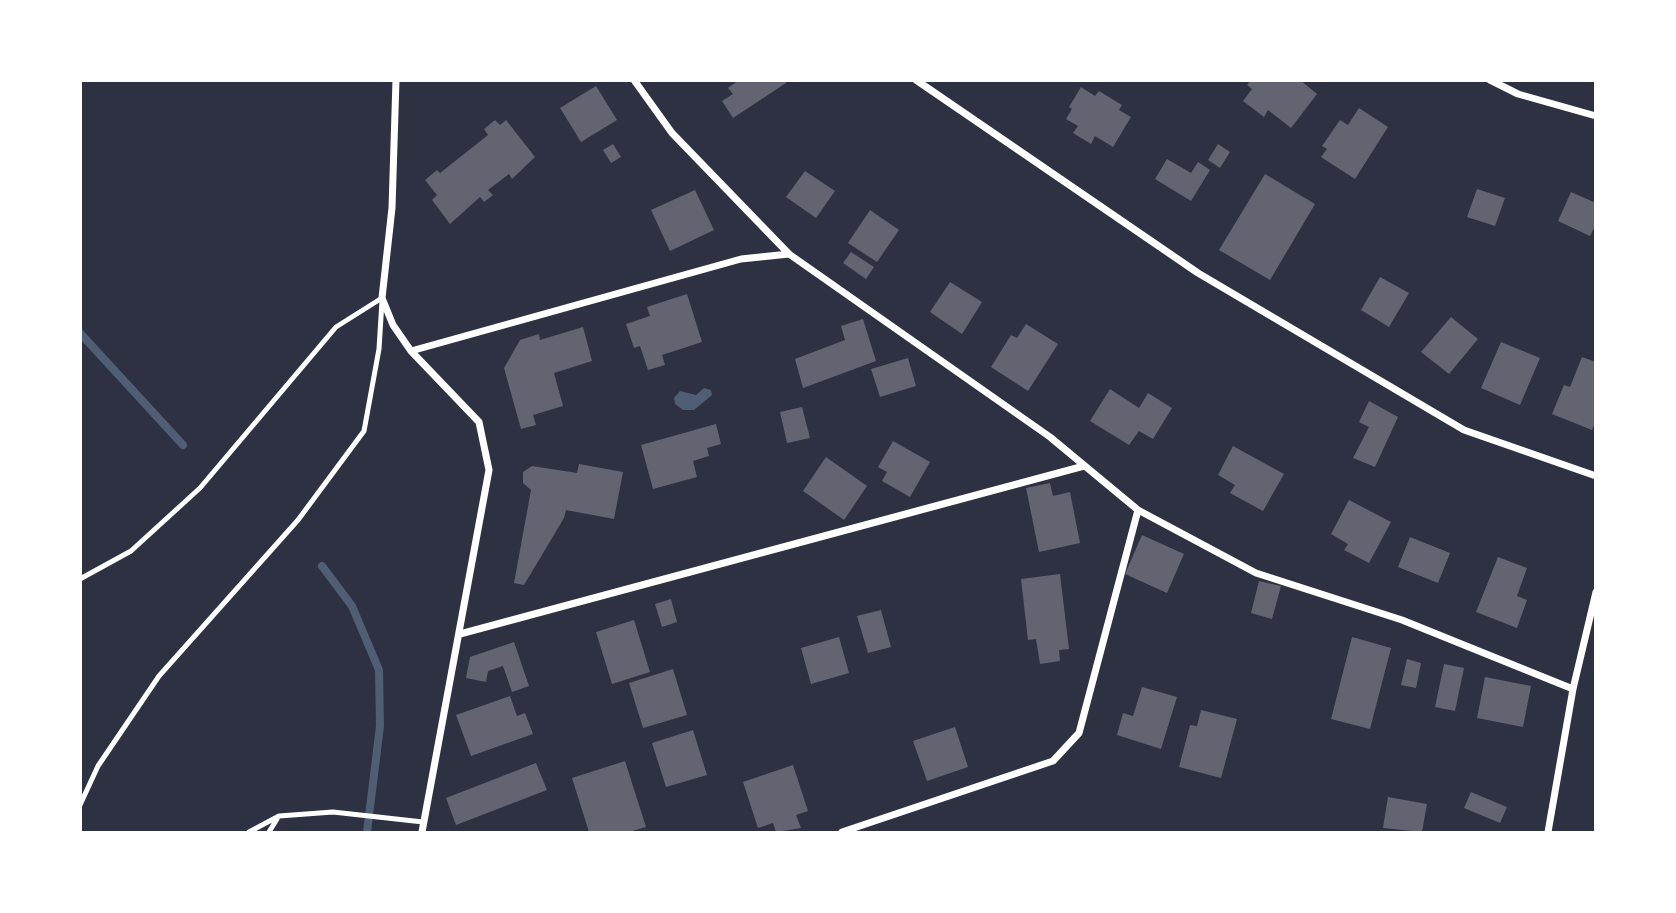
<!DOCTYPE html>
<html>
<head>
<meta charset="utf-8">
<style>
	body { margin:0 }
	#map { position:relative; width:1676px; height:913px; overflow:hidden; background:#2d3142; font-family:Helvetica,sans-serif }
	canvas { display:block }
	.frame { position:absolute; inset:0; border:82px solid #fff; pointer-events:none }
</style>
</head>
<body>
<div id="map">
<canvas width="1676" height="913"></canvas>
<div class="frame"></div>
</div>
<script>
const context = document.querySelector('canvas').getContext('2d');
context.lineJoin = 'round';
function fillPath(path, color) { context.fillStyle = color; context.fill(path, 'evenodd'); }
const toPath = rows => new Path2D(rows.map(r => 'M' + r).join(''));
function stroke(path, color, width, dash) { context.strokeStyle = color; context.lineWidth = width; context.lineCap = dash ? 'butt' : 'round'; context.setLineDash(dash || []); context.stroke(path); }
const water = toPath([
	[704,388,711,390,712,395,694,410,683,410,675,404,674,398,680,391,696,395]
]);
const stream = toPath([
	[80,333,183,445],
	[322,566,352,606,379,670,380,726,367,832]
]);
const building = toPath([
	[739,80,785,80,786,83,733,118,722,101,733,94,728,88],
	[1251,80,1300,80,1317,94,1291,128,1268,110,1264,117,1243,101,1252,89,1247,85],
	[596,86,617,120,581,142,560,108],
	[1081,87,1095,96,1099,91,1122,105,1119,110,1131,117,1113,147,1095,136,1091,144,1073,133,1078,126,1066,119,1072,109,1069,107],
	[1359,108,1388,127,1355,179,1321,157,1327,149,1322,146,1340,120,1348,125],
	[495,120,500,125,506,120,535,157,512,179,509,174,488,190,493,195,484,202,480,197,450,224,432,200,437,195,425,180,437,170,440,173,488,135,484,129],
	[613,144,621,157,611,163,603,150],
	[1218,144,1230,152,1220,168,1208,160],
	[1167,159,1191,173,1198,162,1210,170,1191,201,1155,179],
	[805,171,835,191,816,218,786,197],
	[1265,174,1315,204,1270,280,1219,250],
	[1477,189,1505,198,1495,226,1467,217],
	[695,190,714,230,670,251,651,210],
	[1571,192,1596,203,1596,224,1590,236,1558,221],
	[870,210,899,230,877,262,848,243],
	[851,252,874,267,866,279,843,263],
	[1380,277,1409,293,1389,327,1361,310],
	[950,282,982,302,962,334,930,312],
	[687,294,702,342,662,355,665,365,648,370,640,346,634,348,626,324,650,316,647,307],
	[1451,317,1478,339,1449,374,1421,352],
	[863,319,876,361,803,388,795,359,845,340,841,326],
	[1026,324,1058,344,1028,391,991,367,1011,335,1017,338],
	[583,327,592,361,554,373,563,406,533,415,536,425,521,429,504,368,520,340,539,334,540,340],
	[1501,342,1540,358,1520,405,1481,388],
	[1582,357,1596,362,1596,421,1592,430,1552,414,1564,385,1570,387],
	[908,358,916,386,880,397,871,369],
	[1110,389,1139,408,1148,393,1172,408,1153,439,1139,431,1129,445,1090,421],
	[1369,401,1398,417,1375,467,1353,458,1369,427,1359,422],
	[802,407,810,438,787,443,780,412],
	[716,424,721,444,707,448,709,456,693,461,697,477,653,489,641,445],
	[893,441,930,462,910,497,882,481,887,472,878,467],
	[1233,446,1284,474,1263,511,1230,493,1235,485,1218,475],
	[826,457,867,486,844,520,803,491],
	[579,464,623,472,614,519,566,510,564,518,524,585,514,583,531,490,523,483,523,472,532,466,577,473],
	[1050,483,1053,496,1070,492,1080,543,1039,552,1026,488],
	[1349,500,1391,522,1369,563,1344,550,1348,544,1331,534],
	[1142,535,1184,554,1167,593,1125,574],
	[1410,537,1450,553,1438,583,1398,567],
	[1498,557,1527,568,1517,596,1527,600,1517,628,1476,612],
	[1060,574,1069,649,1059,650,1060,661,1040,664,1036,639,1028,640,1021,579],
	[1259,581,1281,586,1272,619,1251,613],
	[671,599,677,622,662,627,655,604],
	[881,610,891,647,868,653,857,616],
	[634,620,650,672,612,684,596,632],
	[839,637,849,673,811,684,801,648],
	[1352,637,1391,648,1370,729,1331,719],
	[514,642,529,686,512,692,503,666,488,671,486,682,466,678,470,657],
	[1407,659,1421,663,1416,688,1401,685],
	[1444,664,1464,668,1455,711,1435,707],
	[673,669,687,715,643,728,629,683],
	[1485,677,1531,686,1523,727,1477,718],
	[1142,687,1177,697,1161,749,1117,735,1123,713,1133,716],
	[510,696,517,716,525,713,533,734,471,756,456,715],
	[1201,710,1237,719,1221,778,1179,767,1190,725,1197,726],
	[955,727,968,767,927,781,913,741],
	[693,730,707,775,666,787,652,743],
	[625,761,646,827,629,832,589,832,572,778],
	[536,763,547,790,456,825,446,798],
	[793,765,808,811,796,815,801,828,776,832,773,823,758,828,743,782],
	[1471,792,1507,807,1500,823,1464,808],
	[1388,797,1427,804,1422,832,1383,828]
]);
const service = toPath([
	[80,579,131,551,200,488,336,327,382,298],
	[80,805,98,766,159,676,298,520,364,431,379,349,382,301],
	[249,832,279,816,333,812,423,822],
	[269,832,277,819]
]);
const minor = toPath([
	[396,80,392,208,382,298,393,325,411,351,479,422,489,470,422,832],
	[634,80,672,133,789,254,1050,437,1138,510,1256,573,1402,620,1573,689],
	[916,80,1198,273,1464,430,1596,476],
	[1490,80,1518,94,1596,116],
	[411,351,741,259,789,254],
	[460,634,1084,466],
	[842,832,1053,761,1079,733,1138,510],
	[1548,832,1573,689,1596,592]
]);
fillPath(water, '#4f5d75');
stroke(stream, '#4f5d75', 8);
fillPath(building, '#626471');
stroke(service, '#fff', 5);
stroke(minor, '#fff', 7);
</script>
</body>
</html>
